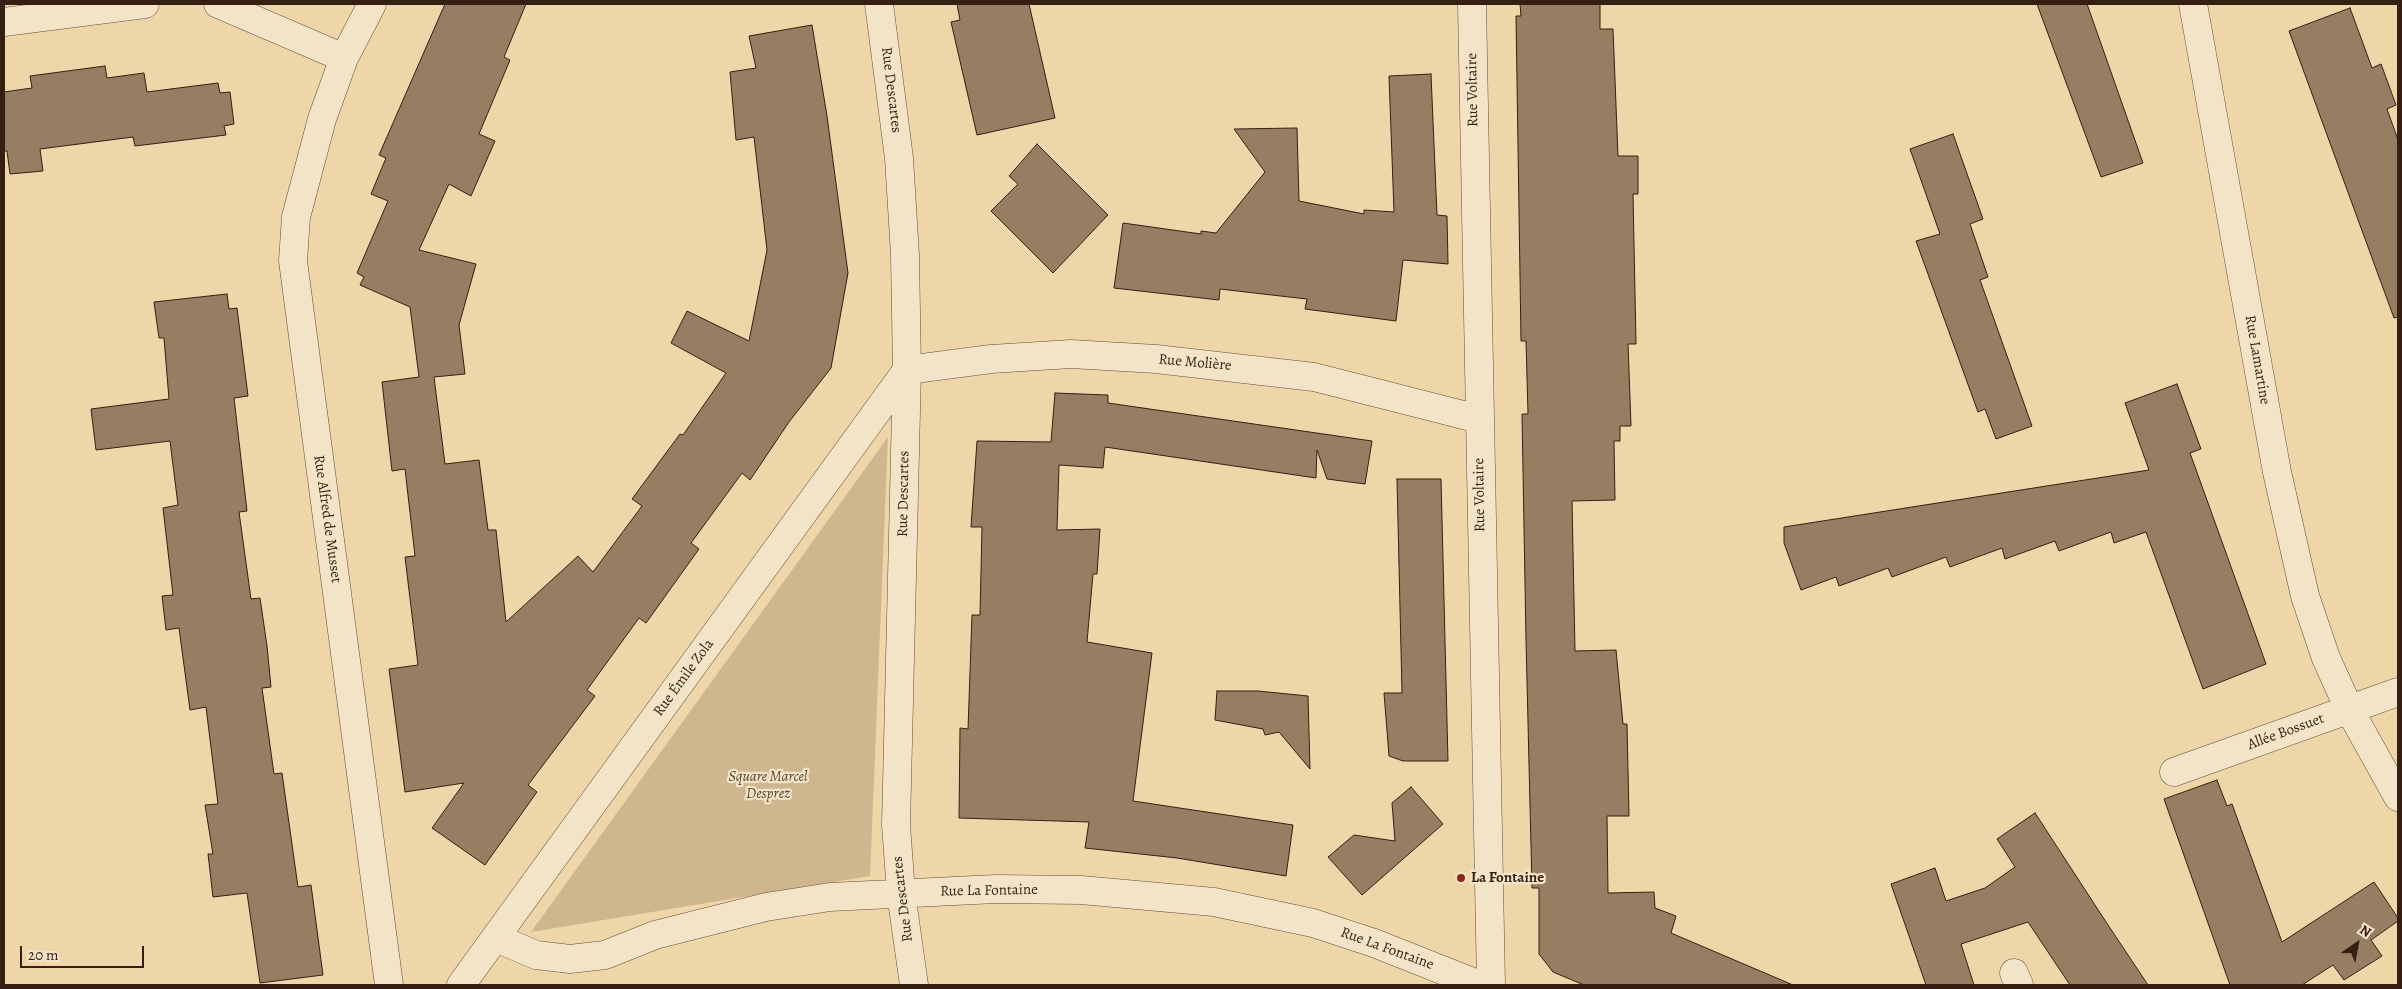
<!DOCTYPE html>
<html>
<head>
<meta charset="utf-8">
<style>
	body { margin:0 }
	#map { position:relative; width:2402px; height:989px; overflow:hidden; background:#eed6a9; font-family:Alegreya,serif }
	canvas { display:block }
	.frame { position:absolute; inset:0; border:5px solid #341f12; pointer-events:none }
	.north { position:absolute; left:2332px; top:919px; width:50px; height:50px; -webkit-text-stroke:4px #f4e4c7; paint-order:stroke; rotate:33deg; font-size:14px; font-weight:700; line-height:20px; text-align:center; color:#341f12 }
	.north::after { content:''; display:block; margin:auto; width:18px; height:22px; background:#341f12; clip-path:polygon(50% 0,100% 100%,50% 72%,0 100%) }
	.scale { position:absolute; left:20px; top:946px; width:124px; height:22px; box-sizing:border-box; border:2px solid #341f12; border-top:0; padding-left:6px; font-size:15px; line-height:18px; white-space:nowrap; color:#341f12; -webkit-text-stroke:4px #f4e4c7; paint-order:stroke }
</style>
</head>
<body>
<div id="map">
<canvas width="2402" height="989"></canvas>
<div class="frame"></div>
<div class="north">N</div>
<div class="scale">20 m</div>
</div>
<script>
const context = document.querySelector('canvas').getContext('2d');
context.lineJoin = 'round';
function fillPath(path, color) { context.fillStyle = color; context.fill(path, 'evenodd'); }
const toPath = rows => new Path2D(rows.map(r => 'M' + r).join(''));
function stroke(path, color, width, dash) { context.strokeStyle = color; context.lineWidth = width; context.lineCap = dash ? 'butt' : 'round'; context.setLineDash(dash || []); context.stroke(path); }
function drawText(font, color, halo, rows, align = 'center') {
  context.font = font + ' Alegreya,serif'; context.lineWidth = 4.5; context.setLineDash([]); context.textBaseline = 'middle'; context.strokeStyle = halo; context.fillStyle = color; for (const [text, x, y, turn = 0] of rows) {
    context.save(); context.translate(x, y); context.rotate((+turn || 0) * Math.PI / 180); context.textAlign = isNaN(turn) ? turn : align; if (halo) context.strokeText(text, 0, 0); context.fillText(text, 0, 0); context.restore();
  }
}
const green = toPath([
	[888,437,870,876,531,932]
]);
const building = toPath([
	[445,4,526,4,504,57,510,60,479,134,495,141,471,196,449,184,419,250,476,264,459,325,465,374,434,377,445,464,479,460,488,530,496,530,506,622,578,556,593,572,642,506,632,499,680,434,683,435,726,373,671,343,687,311,749,341,767,250,754,137,736,140,730,72,756,68,749,36,812,25,827,116,848,273,831,368,789,422,750,480,742,473,691,543,699,549,646,623,639,618,587,690,595,696,528,785,537,792,485,865,432,828,464,783,405,792,389,669,418,665,405,557,415,556,405,469,392,471,382,382,419,377,410,307,360,285,364,277,357,273,388,201,371,194,386,158,379,155,445,4],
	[957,4,1029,4,1055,118,977,135,951,22,960,20,957,4],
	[1520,4,1600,4,1600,29,1613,29,1618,156,1638,156,1638,194,1633,194,1636,344,1628,344,1631,426,1620,426,1620,441,1614,441,1615,500,1572,501,1575,651,1616,650,1623,724,1627,724,1629,816,1607,816,1608,893,1654,892,1655,908,1676,916,1671,933,1793,985,1584,985,1553,972,1539,954,1539,888,1532,888,1526,640,1522,414,1528,414,1526,341,1521,341,1516,16,1521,16,1520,4],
	[2037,4,2087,4,2143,163,2101,177,2037,4],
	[2350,8,2372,68,2381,64,2396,105,2387,109,2398,140,2398,317,2394,318,2289,31,2350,8],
	[105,66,107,78,144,73,147,92,218,83,220,93,230,92,234,124,224,126,226,135,135,146,133,137,40,149,43,171,10,174,7,151,4,151,4,92,32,88,30,76,105,66],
	[1431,74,1437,215,1447,216,1448,264,1403,260,1396,321,1305,309,1307,299,1263,294,1220,289,1219,300,1114,288,1123,223,1201,234,1201,231,1216,233,1265,172,1234,129,1297,128,1299,201,1364,214,1364,210,1394,212,1389,76,1431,74],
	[1953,134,1983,219,1970,224,1988,277,1980,280,2032,426,1996,439,1985,409,1978,412,1916,241,1940,234,1910,149,1953,134],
	[1037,144,1108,215,1053,273,991,211,1018,184,1009,176,1037,144],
	[227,294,229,309,237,308,248,396,234,398,247,511,239,512,251,599,260,598,267,646,271,687,262,688,274,774,282,773,298,887,311,885,323,975,260,983,247,893,213,897,208,854,213,854,205,805,218,804,206,707,190,710,179,628,166,630,162,596,173,595,163,508,178,505,170,441,96,450,91,409,169,399,164,338,159,338,154,302,227,294],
	[2177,384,2201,449,2190,453,2266,664,2203,689,2146,532,2114,543,2111,532,2059,551,2055,541,2005,559,2002,548,1950,567,1946,557,1892,577,1888,568,1839,586,1836,577,1801,590,1784,543,1784,527,2149,470,2125,403,2177,384],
	[1055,393,1108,395,1108,403,1372,441,1365,484,1327,479,1317,450,1316,478,1105,447,1103,468,1059,465,1057,530,1100,529,1097,574,1093,574,1087,642,1152,653,1133,801,1293,825,1286,876,1177,858,1085,848,1089,822,959,818,960,728,968,729,972,615,980,615,982,527,971,527,977,441,1051,442,1055,393],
	[1397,479,1441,479,1448,761,1403,761,1389,756,1384,693,1402,693,1397,479],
	[1217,691,1258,691,1308,696,1310,769,1279,732,1265,735,1263,729,1215,720,1217,691],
	[2217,780,2227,806,2232,804,2282,942,2374,882,2398,918,2398,921,2371,940,2382,956,2344,980,2333,965,2302,985,2230,985,2164,799,2217,780],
	[1411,787,1443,824,1362,895,1328,857,1354,835,1395,841,1392,803,1411,787],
	[2035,813,2108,925,2148,985,2070,985,2028,922,1961,944,1974,985,1926,985,1891,884,1935,868,1946,901,1985,888,2015,867,1997,839,2035,813]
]);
const minor = toPath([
	[218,4,344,58],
	[372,4,344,58,322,119,296,217,293,261,389,985],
	[879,4,899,158,905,255,907,370,896,825,901,893,914,985],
	[1472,4,1491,985],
	[2193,4,2277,472,2305,596,2326,658,2349,709,2398,797],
	[4,22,145,4],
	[2174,772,2398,692],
	[496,938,536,955,570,959,605,955,655,935,766,907,830,897,996,889,1081,890,1214,902,1313,923,1374,943,1480,985],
	[2014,973,2019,985],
	[461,985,907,370,991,359,1071,354,1156,359,1314,377,1479,419]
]);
const markers = [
	[1461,878,5,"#8f2418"]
];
const streetNames = [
	["Rue Descartes",891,90,83],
	["Rue Voltaire",1473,90,-91],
	["Rue Lamartine",2257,360,80],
	["Rue Molière",1195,363,5],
	["Rue Descartes",904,494,-89],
	["Rue Voltaire",1480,495,-91],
	["Rue Alfred de Musset",327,519,82],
	["Rue Émile Zola",684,678,-54],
	["Allée Bossuet",2286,732,-20],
	["Rue La Fontaine",989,891,-1],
	["Rue Descartes",903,899,-97],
	["Rue La Fontaine",1387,949,20]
];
const parkNames = [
	["Square Marcel",768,777],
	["Desprez",768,794]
];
const poiNames = [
	["La Fontaine",1471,878]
];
fillPath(green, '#ceb78f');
fillPath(building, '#957e61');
stroke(building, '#341f12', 1);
stroke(minor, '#624d38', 29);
stroke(minor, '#f4e4c7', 28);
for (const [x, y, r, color] of markers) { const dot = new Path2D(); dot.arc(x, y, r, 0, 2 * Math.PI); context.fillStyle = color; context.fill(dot); stroke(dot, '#f4e4c7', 2); }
drawText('15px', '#341f12', '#f4e4c7', streetNames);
drawText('italic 15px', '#5a4531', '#f4e4c7', parkNames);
drawText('bold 15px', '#341f12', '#f4e4c7', poiNames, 'left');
</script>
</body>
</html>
